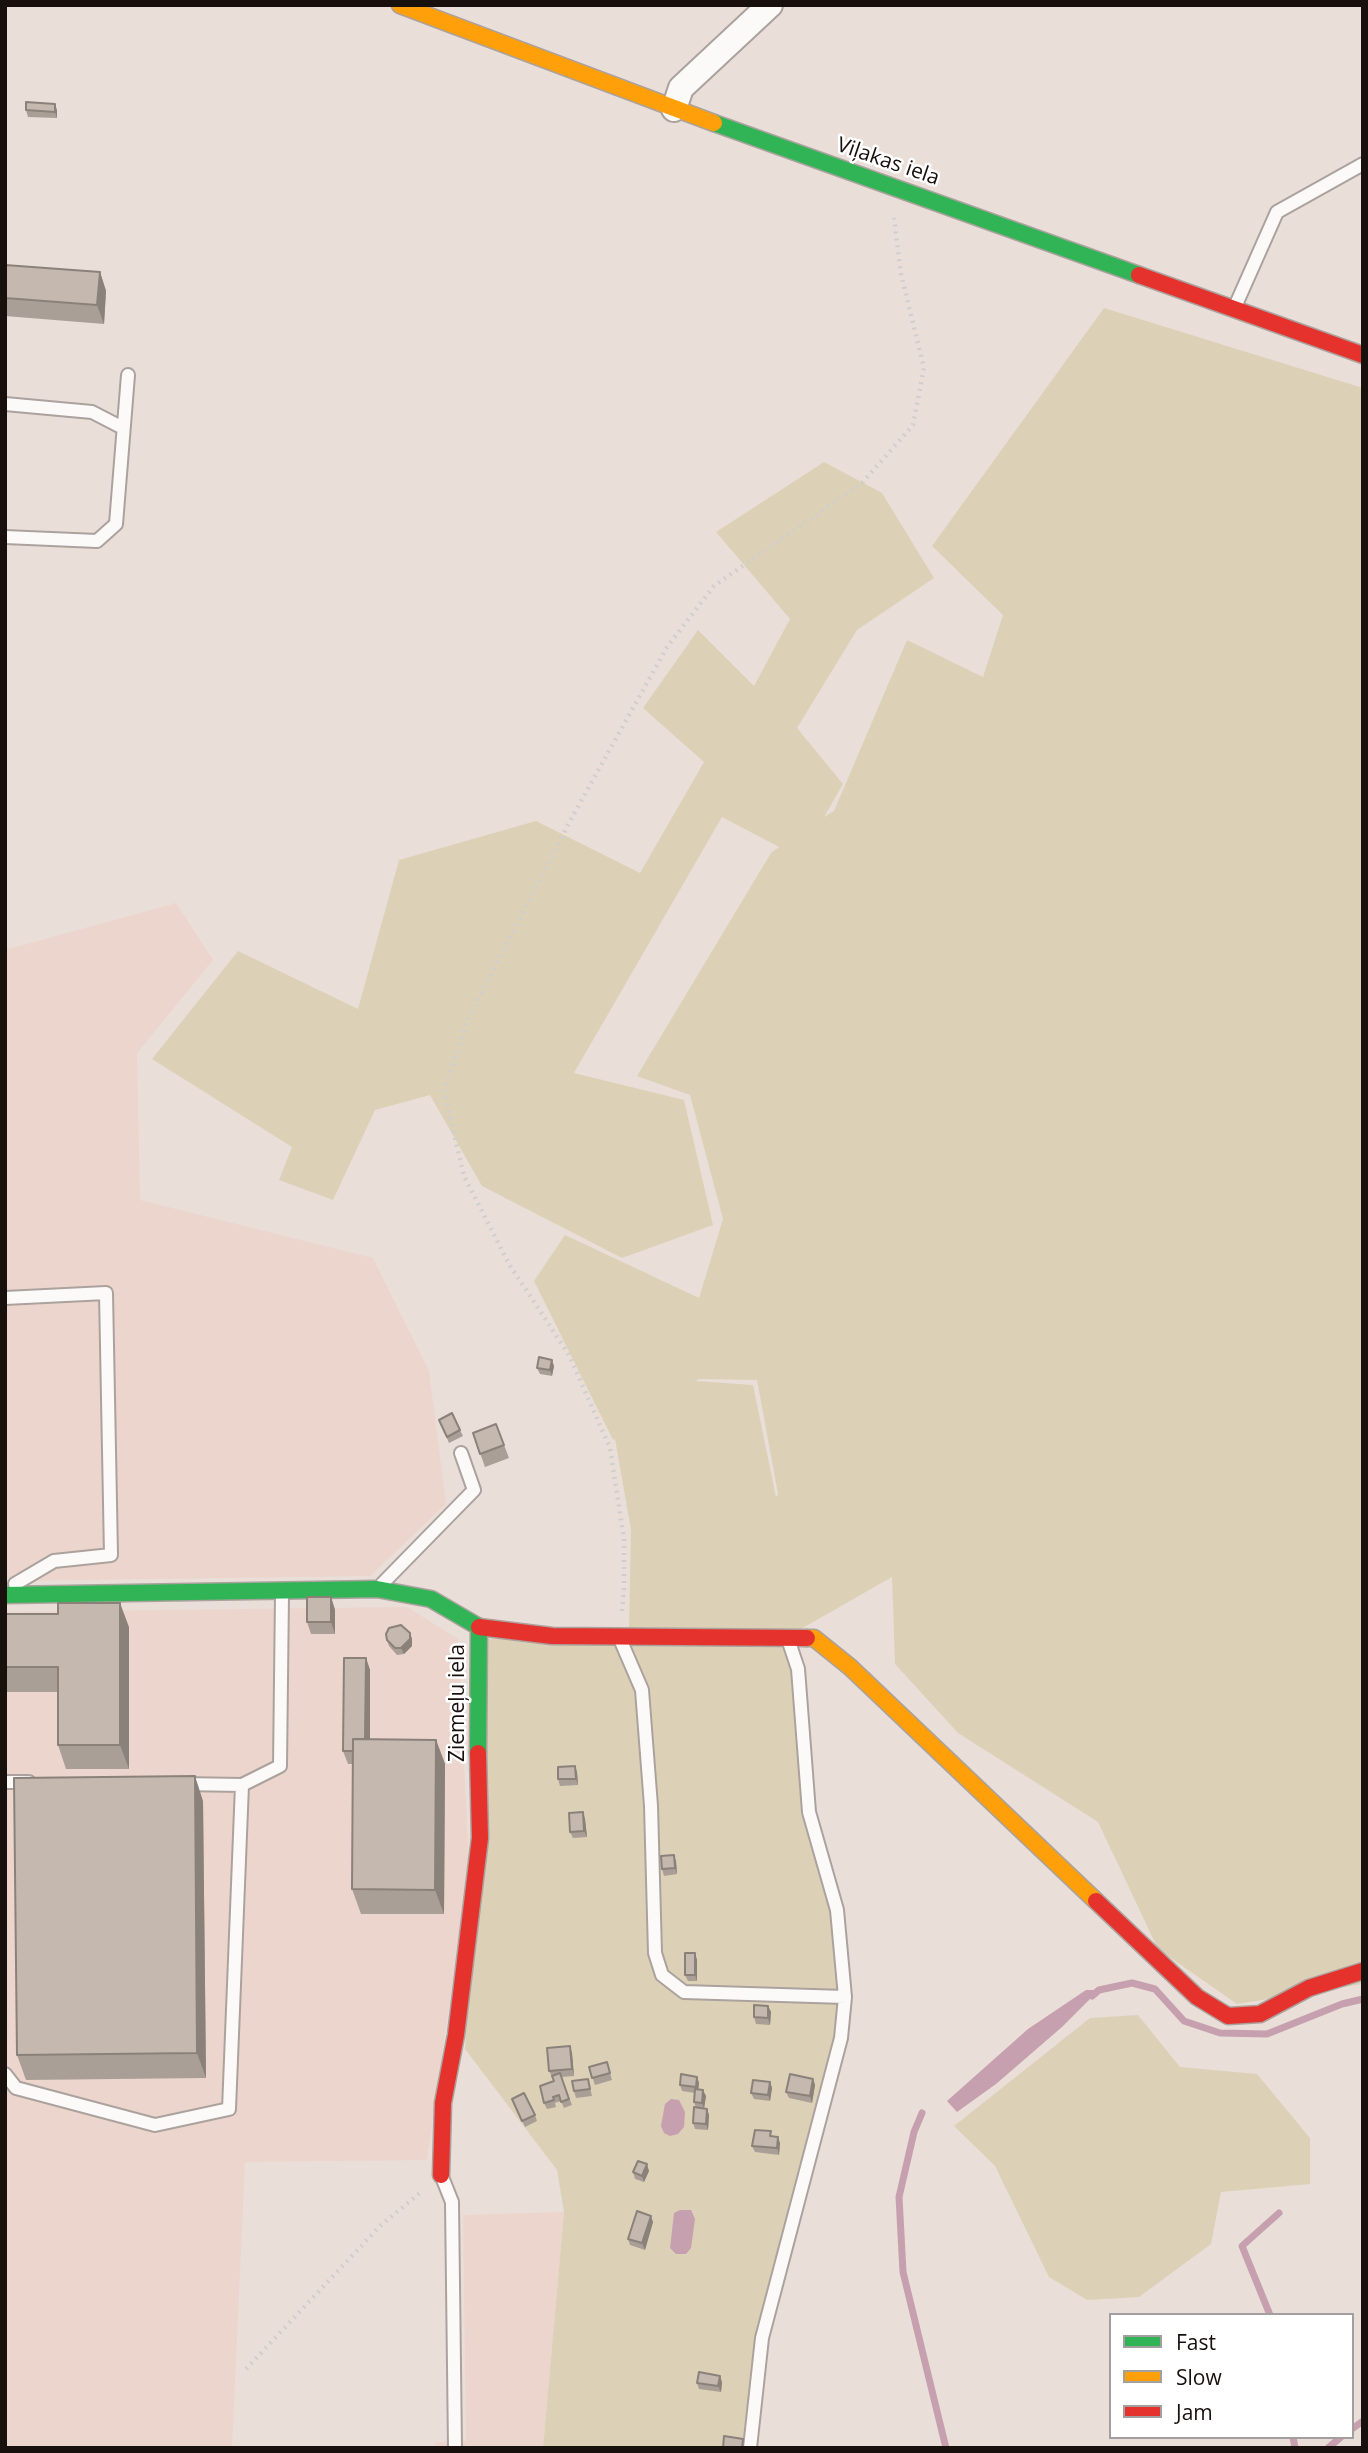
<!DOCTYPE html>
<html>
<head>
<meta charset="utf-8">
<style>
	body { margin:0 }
	#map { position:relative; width:1368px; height:2453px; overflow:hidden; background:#eaded9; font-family:"Open Sans",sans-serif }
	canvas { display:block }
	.frame { position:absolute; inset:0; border:7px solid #18100d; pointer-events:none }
	.legend { position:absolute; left:1109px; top:2313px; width:245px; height:126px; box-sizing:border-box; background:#fff; border:2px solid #a39f9e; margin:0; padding:9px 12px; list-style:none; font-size:21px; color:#18100d }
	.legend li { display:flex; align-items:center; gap:14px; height:35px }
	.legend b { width:35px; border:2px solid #a39f9e }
</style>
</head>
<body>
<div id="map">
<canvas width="1368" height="2453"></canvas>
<div class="frame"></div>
<ul class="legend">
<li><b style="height:9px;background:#30b455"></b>Fast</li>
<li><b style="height:9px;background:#ff9f0a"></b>Slow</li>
<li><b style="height:9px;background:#e5322d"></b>Jam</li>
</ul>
</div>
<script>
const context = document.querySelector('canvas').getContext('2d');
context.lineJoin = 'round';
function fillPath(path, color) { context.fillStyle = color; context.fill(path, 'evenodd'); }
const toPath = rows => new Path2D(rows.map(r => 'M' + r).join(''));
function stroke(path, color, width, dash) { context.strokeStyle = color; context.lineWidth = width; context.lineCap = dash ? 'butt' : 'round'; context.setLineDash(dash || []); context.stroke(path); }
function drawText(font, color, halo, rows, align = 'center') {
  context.font = font + ' "Open Sans",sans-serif'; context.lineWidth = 5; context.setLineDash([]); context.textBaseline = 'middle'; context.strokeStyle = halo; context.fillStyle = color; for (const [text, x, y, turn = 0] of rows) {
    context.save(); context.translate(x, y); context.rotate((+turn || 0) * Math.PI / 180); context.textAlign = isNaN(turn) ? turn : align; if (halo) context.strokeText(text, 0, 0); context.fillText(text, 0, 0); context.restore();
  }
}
const built = toPath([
	[176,903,213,960,137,1053,140,1200,373,1258,429,1371,446,1504,370,1576,5,1581,5,950],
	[407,1607,458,1639,469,1866,427,2160,245,2162,232,2448,5,2448,5,1612],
	[564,2212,543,2448,431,2448,437,2442,466,2441,463,2215]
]);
const green = toPath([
	[1104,308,1363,388,1363,1984,1237,2004,1158,1949,1098,1822,958,1733,895,1664,892,1577,794,1633,801,1711,847,2007,770,2325,756,2448,543,2448,564,2212,557,2170,465,2049,488,1639,629,1629,631,1530,615,1439,613,1440,534,1281,565,1235,699,1298,723,1219,690,1095,637,1076,771,853,779,847,722,817,574,1073,684,1100,713,1225,622,1258,482,1186,430,1095,375,1110,333,1200,279,1180,292,1147,152,1059,238,951,358,1009,399,860,536,821,640,873,704,762,643,708,698,630,754,686,790,619,716,532,824,462,882,493,934,578,857,630,797,728,843,784,824,817,834,811,907,640,983,677,1003,615,932,546],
	[699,1379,757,1380,778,1494,776,1497,753,1385,696,1381],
	[1138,2015,1180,2067,1257,2074,1310,2138,1310,2184,1221,2192,1211,2244,1139,2297,1087,2300,1049,2277,995,2166,954,2126,1090,2018]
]);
const water = toPath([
	[1086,1990,1099,1990,1062,2027,996,2084,957,2112,947,2101,1028,2029],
	[671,2099,679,2100,685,2112,684,2127,678,2134,670,2136,664,2133,661,2126,665,2104],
	[680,2210,691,2210,695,2219,691,2248,686,2254,676,2254,670,2248,674,2213]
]);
const stream = toPath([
	[1092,1996,1099,1990,1132,1983,1155,1989,1184,2021,1220,2033,1267,2034,1342,2004,1363,1999],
	[922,2113,914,2132,899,2197,903,2272,946,2448],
	[1270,2315,1242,2246,1279,2213],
	[1352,2429,1363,2421],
	[1293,2437,1295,2448],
	[1328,2448,1341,2437]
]);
const path = toPath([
	[622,1611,624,1589,624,1539,610,1448,569,1355,509,1264,464,1176,444,1091,467,1022,570,821,667,647,714,586,862,483,913,425,924,368,901,274,894,218],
	[246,2369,379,2227,421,2192]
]);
const lane = toPath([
	[1234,309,1277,212,1363,164],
	[5,404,92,412,123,428],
	[5,537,97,541,116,524,128,375],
	[5,1298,106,1293,111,1555,54,1561,15,1584],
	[382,1584,474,1490,461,1453],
	[620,1639,642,1690,651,1806,655,1953,662,1975,684,1992,845,1997],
	[5,1782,29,1782],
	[181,1784,242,1785,280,1766,282,1594],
	[5,2074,16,2088,155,2125,229,2109,242,1785],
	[442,2177,452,2202,455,2448],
	[750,2448,762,2338,841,2038,845,1997,837,1910,809,1812,798,1669,789,1642]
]);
const street = toPath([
	[674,109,681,88,770,5]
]);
const fast = toPath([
	[714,123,1139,275],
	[5,1595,377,1589,431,1599,479,1627,478,1753]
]);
const slow = toPath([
	[400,5,714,123],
	[807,1638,814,1638,850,1667,1096,1901]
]);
const jam = toPath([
	[1139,275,1363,355],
	[479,1627,552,1636,807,1638],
	[1096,1901,1197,1997,1228,2016,1260,2014,1309,1988,1363,1971],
	[441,2175,443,2103,456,2035,480,1838,478,1753]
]);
const wall = toPath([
	[26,110,57,110,57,118,28,117],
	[5,265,100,272,106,291,104,324,5,316],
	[554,1366,552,1376,540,1374,537,1368],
	[439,1420,460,1430,463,1436,449,1443],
	[496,1424,509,1458,485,1467,473,1433],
	[331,1597,335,1610,335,1634,311,1634,307,1622],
	[5,1614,129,1627,129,1769,66,1769,58,1745,58,1692,5,1692],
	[410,1633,412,1639,412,1646,404,1654,397,1655,389,1646,387,1640],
	[366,1658,370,1670,370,1739,436,1740,445,1764,444,1914,361,1914,352,1889,352,1764,348,1764,343,1751],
	[577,1772,578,1785,560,1786,558,1779],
	[203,1801,206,2078,26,2080,17,2055],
	[585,1819,587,1837,573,1838,570,1832],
	[676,1861,677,1874,664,1876,662,1869],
	[695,1953,697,1960,697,1981,688,1981,685,1975],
	[768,2006,771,2012,770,2025,756,2024,754,2017],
	[572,2053,574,2076,561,2077,572,2105,564,2108,561,2101,555,2103,556,2107,547,2109,544,2103,554,2081,549,2071],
	[607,2062,612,2080,595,2085,589,2067],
	[697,2077,699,2083,698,2089,706,2096,704,2108,707,2109,709,2115,708,2130,695,2129,693,2123,696,2108,694,2102,695,2093,682,2091,680,2085],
	[588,2079,592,2096,576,2098,574,2091],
	[813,2079,815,2085,812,2103,789,2098,786,2092],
	[770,2082,772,2088,770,2101,754,2099,751,2093],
	[512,2099,535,2115,537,2121,525,2127],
	[780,2143,779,2155,755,2152,752,2146],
	[649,2171,644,2182,635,2179,633,2172],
	[653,2222,645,2250,630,2245,628,2239],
	[722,2382,721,2392,699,2389,697,2383]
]);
const shadedWall = toPath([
	[55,104,57,110,57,118,55,112],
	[5,208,7,212,5,231],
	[100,272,106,291,104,324,97,305],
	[552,1360,554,1366,552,1376,550,1370],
	[331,1597,335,1610,335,1634,331,1622],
	[120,1603,129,1627,129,1769,120,1745],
	[410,1633,412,1639,412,1646,404,1654,401,1648],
	[366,1658,370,1670,370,1764,365,1751],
	[436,1740,445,1764,444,1914,435,1890],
	[575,1766,577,1772,578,1785,576,1779],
	[195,1776,203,1801,206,2078,197,2053],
	[583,1812,585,1819,587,1837,584,1831],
	[674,1855,676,1861,677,1874,675,1868],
	[695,1953,697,1960,697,1981,695,1975],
	[768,2006,771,2012,770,2025,768,2018],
	[570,2046,572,2053,574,2076,572,2069],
	[697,2077,699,2083,698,2093,696,2087],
	[813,2079,815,2085,812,2103,810,2096],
	[770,2082,772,2088,770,2101,768,2095],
	[703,2090,706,2096,704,2109,702,2103],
	[707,2109,709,2115,708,2130,706,2124],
	[778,2137,780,2143,779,2155,777,2148],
	[647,2164,649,2171,644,2182,642,2176],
	[651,2216,653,2222,645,2250,642,2243],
	[720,2376,722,2382,721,2392,718,2386]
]);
const building = toPath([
	[26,102,55,104,55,112,26,110,26,102],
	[5,265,100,272,97,305,5,298,5,265],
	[539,1357,552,1360,550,1370,537,1368,539,1357],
	[452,1413,460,1430,447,1437,439,1420,452,1413],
	[496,1424,504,1445,480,1454,473,1433,496,1424],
	[307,1597,331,1597,331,1622,307,1622,307,1597],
	[58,1603,120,1603,120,1745,58,1745,58,1667,5,1667,5,1614,58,1614,58,1603],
	[401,1625,410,1633,410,1639,401,1648,395,1648,387,1640,386,1634,389,1628,401,1625],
	[344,1658,366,1658,365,1739,353,1739,353,1751,343,1751,344,1658],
	[353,1739,436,1740,435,1890,352,1889,353,1739],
	[575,1766,576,1779,558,1779,558,1767,575,1766],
	[195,1776,197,2053,17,2055,14,1778,195,1776],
	[583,1812,584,1831,570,1832,569,1813,583,1812],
	[674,1855,675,1868,662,1869,661,1856,674,1855],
	[685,1953,695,1953,695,1975,685,1975,685,1953],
	[754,2005,768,2006,768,2018,754,2017,754,2005],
	[570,2046,572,2069,549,2071,547,2048,570,2046],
	[607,2062,610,2073,592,2078,589,2067,607,2062],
	[560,2073,569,2099,561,2102,559,2095,553,2097,554,2100,544,2103,540,2086,554,2081,552,2076,560,2073],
	[681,2074,697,2077,696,2087,680,2085,681,2074],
	[790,2074,813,2079,810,2096,786,2092,790,2074],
	[588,2079,590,2089,574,2091,572,2081,588,2079],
	[753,2080,770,2082,768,2095,751,2093,753,2080],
	[695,2089,703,2090,702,2103,694,2102,695,2089],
	[524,2093,535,2115,522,2121,512,2099,524,2093],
	[694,2107,707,2109,706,2124,693,2123,694,2107],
	[755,2130,771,2131,770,2136,778,2137,777,2148,752,2146,755,2130],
	[638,2161,647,2164,642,2176,633,2172,638,2161],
	[637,2211,651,2216,642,2243,628,2239,637,2211],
	[699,2372,720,2376,718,2386,697,2383,699,2372],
	[724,2436,743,2439,742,2448,723,2448,724,2436]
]);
const streetNames = [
	["Viļakas iela",888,162,19],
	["Ziemeļu iela",458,1703,-90]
];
fillPath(built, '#ecd5cc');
fillPath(green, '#dcd1b7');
fillPath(water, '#c6a0ae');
stroke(stream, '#c6a0ae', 7);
stroke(lane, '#aba29e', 16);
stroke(street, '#aba29e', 28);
stroke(fast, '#aba29e', 19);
stroke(slow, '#aba29e', 19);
stroke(jam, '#aba29e', 19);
stroke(path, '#d1cecc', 4.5, [2, 5]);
stroke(lane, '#fcfaf9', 12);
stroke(street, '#fcfaf9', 24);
stroke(fast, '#30b455', 16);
stroke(slow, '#ff9f0a', 16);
stroke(jam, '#e5322d', 16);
fillPath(wall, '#a99f96');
fillPath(shadedWall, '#8a827a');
fillPath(building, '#c5b9af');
stroke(building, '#8a827a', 2);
drawText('21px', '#18100d', '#fff', streetNames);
</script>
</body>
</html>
